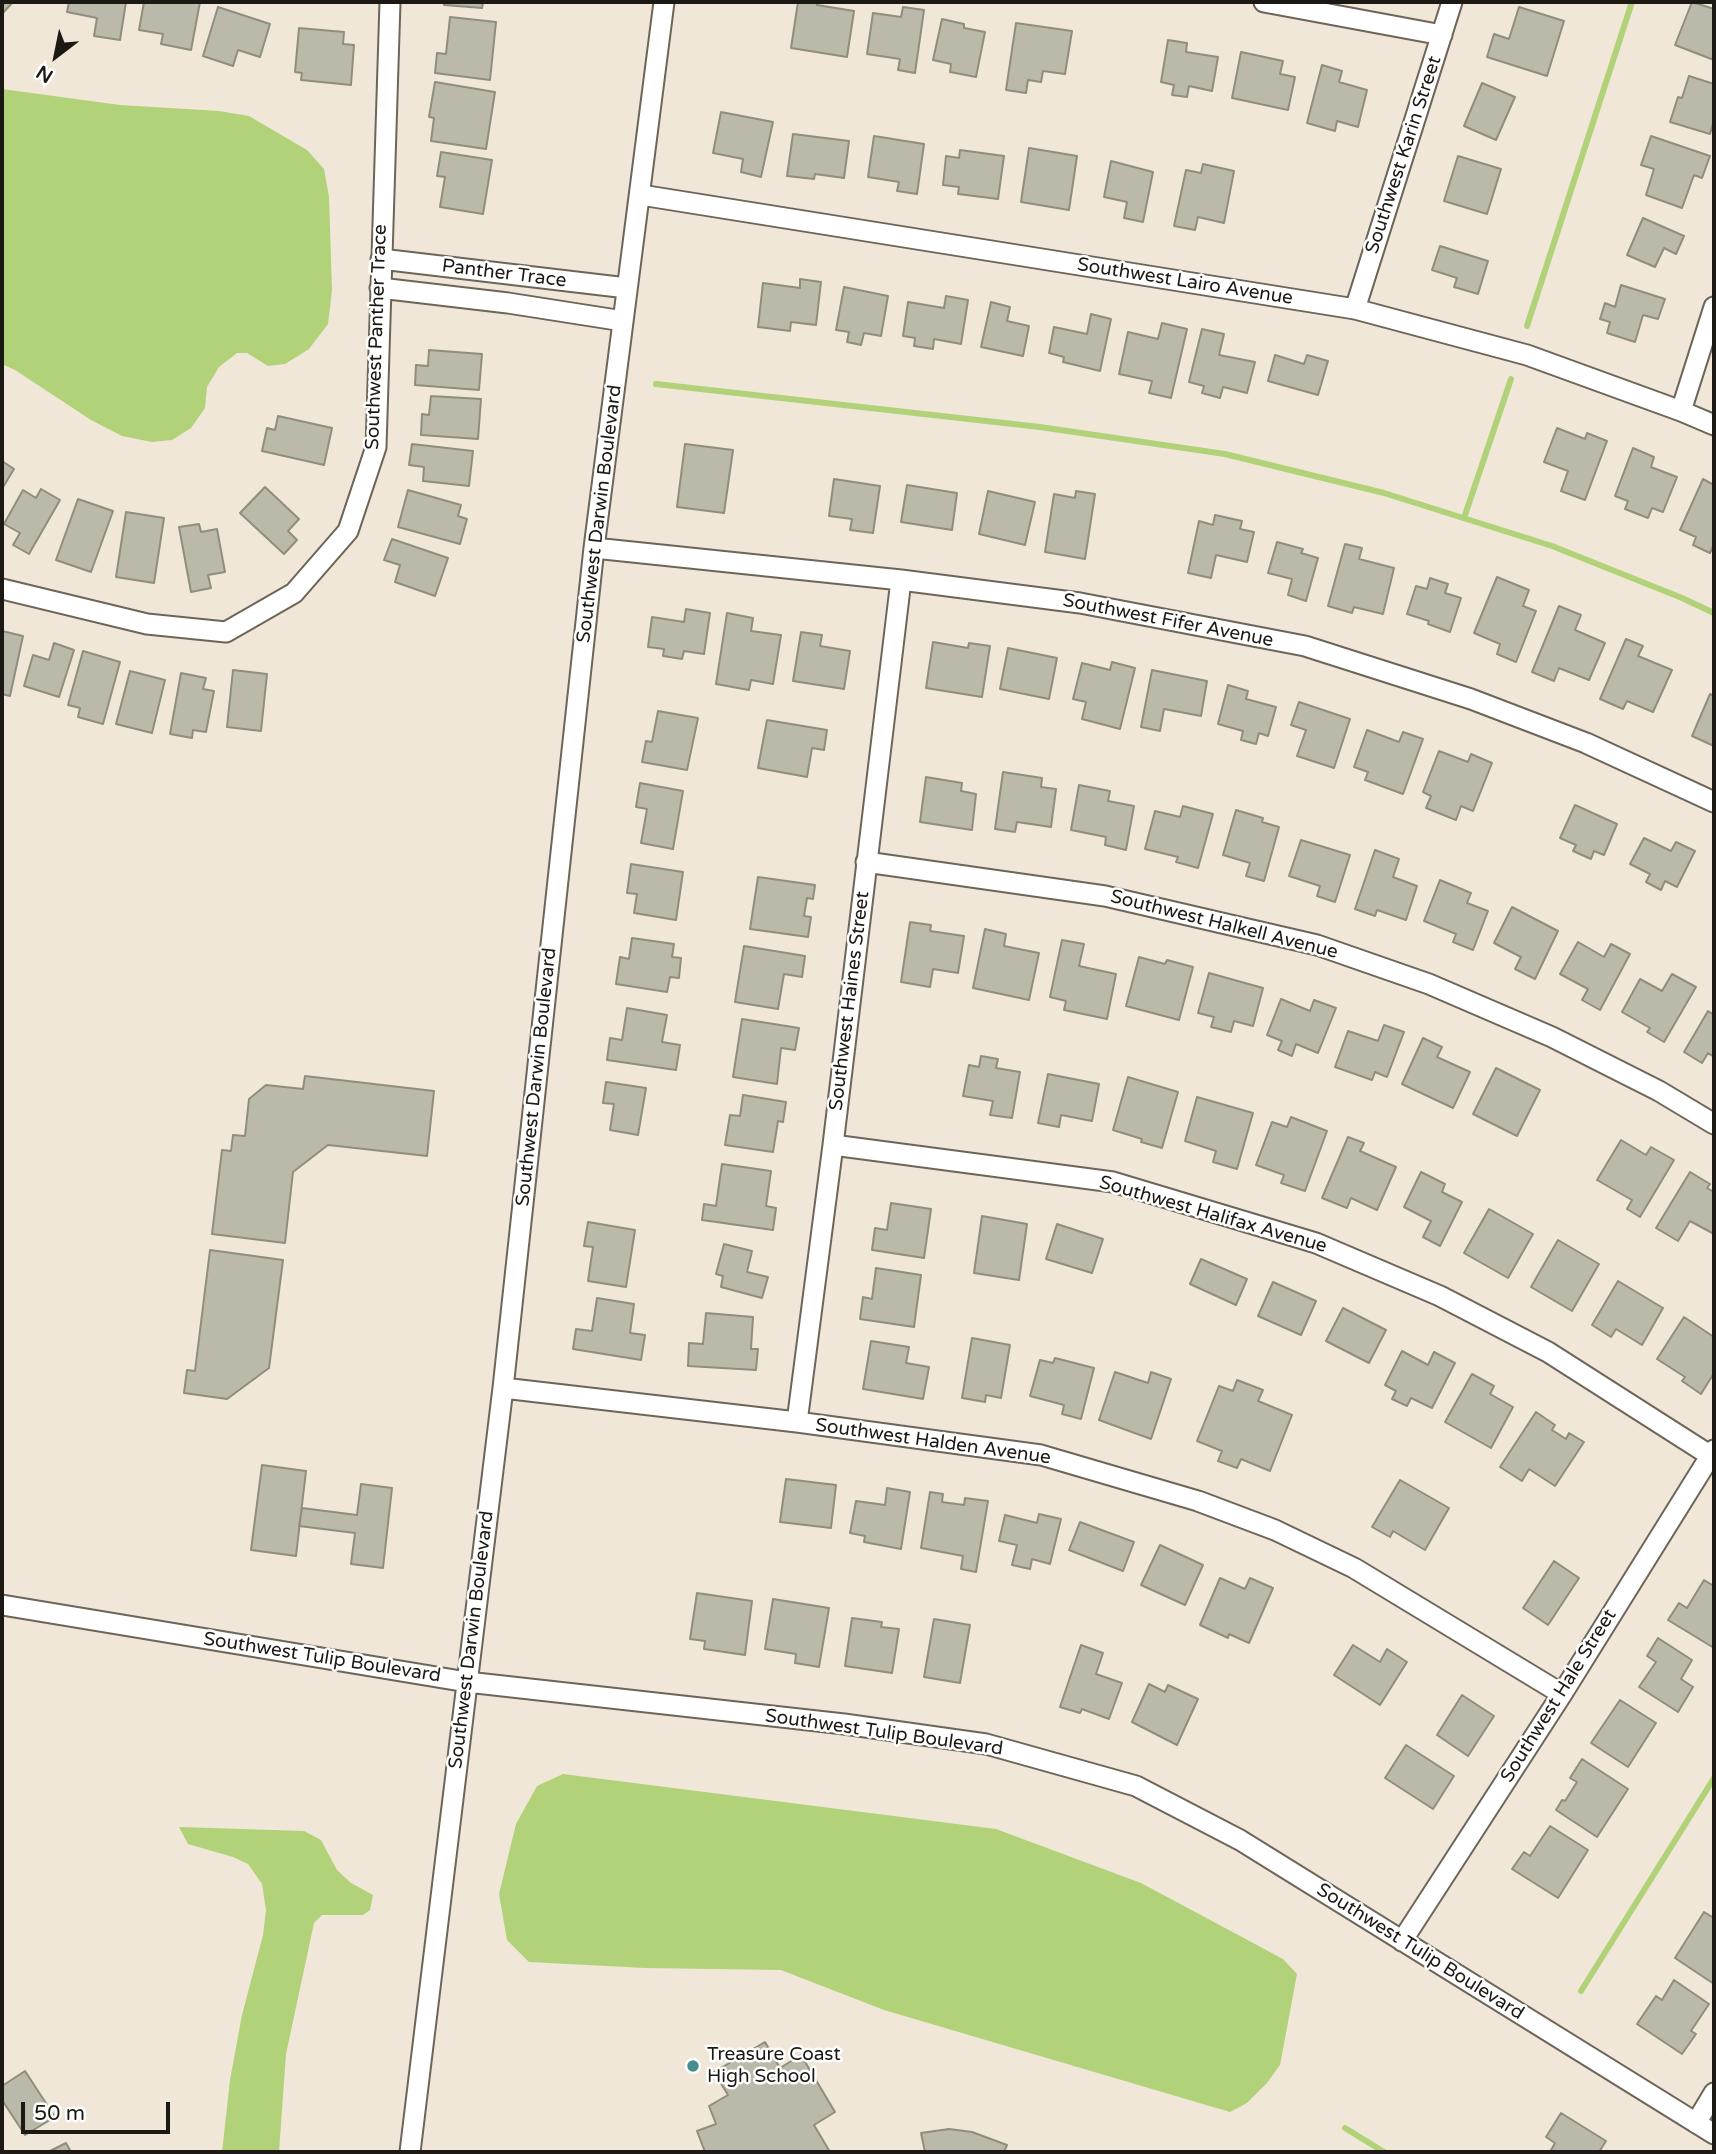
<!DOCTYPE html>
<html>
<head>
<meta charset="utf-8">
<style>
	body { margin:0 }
	#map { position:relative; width:1716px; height:2154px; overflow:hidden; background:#f0e7d8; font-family:"Varela Round",sans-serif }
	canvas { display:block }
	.frame { position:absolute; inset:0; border:4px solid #1c1813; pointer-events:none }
	.north { position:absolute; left:21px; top:21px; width:70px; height:70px; -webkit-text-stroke:5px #fff; paint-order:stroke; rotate:212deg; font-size:19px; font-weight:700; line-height:28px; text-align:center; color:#1c1813 }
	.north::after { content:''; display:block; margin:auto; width:24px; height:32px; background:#1c1813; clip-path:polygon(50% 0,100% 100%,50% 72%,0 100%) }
	.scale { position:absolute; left:21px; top:2102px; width:149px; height:32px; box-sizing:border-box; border:4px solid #1c1813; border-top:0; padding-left:9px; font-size:21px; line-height:24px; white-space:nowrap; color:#1c1813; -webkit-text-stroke:5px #fff; paint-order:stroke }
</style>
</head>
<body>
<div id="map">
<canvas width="1716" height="2154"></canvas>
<div class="frame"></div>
<div class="north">N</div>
<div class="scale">50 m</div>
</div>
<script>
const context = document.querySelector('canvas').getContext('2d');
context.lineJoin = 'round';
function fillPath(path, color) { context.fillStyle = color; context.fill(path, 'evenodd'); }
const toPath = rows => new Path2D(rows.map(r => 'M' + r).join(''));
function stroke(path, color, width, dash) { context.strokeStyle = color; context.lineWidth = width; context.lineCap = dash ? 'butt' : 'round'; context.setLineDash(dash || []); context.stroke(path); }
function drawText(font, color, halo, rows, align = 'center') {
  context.font = font + ' "Varela Round",sans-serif'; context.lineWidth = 5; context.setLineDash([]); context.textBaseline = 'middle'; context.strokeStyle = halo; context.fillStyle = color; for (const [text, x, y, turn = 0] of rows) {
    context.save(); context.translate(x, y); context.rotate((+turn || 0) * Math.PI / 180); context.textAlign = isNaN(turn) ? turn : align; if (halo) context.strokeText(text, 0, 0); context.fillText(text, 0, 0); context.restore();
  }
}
const water = toPath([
	[2,89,120,105,219,111,249,116,307,150,324,169,329,197,332,290,328,324,309,349,285,364,268,366,247,353,237,353,219,367,207,387,205,408,191,428,172,440,152,442,122,436,91,420,15,370,2,364],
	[563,1774,996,1829,1141,1883,1283,1959,1297,1974,1280,2065,1267,2083,1247,2103,1230,2112,884,2010,781,1970,645,1968,529,1962,507,1940,499,1894,516,1824,537,1786],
	[179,1827,304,1831,321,1840,337,1870,351,1883,373,1895,370,1910,363,1915,322,1915,314,1923,286,2054,279,2152,222,2152,230,2080,242,2015,263,1935,266,1910,262,1884,248,1864,233,1857,188,1844]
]);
const stream = toPath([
	[1527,326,1632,2],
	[656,384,1040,427,1225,454,1384,493,1552,546,1682,598,1714,613],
	[1464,518,1511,379],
	[1581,1991,1714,1778],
	[1345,2128,1384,2152]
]);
const building = toPath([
	[2,2,13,2,2,14,2,2],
	[69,2,126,2,120,40,94,36,97,18,67,12,69,2],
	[144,2,200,2,191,50,161,44,163,34,139,30,144,2],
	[444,2,483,2,482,8,444,5,444,2],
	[798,2,817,2,817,5,854,11,847,57,791,48,798,2],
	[1692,2,1714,9,1714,60,1675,45,1692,2],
	[218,7,270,24,260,57,238,50,233,66,203,56,218,7],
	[903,7,924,10,915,73,898,70,900,59,867,54,873,13,901,17,903,7],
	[1519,7,1564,21,1547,76,1487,57,1494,34,1509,39,1519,7],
	[450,17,496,22,490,80,435,73,437,53,446,54,450,17],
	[942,19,964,24,964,28,985,32,976,77,950,72,951,64,933,60,942,19],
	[1016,23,1072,31,1065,74,1043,71,1041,82,1028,80,1026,93,1006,90,1016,23],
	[299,28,344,32,343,44,354,45,351,85,301,80,302,73,295,72,299,28],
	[1168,40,1187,43,1186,52,1218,57,1212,91,1189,86,1187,97,1172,95,1174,85,1161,82,1168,40],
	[1241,52,1283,61,1280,74,1295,77,1288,110,1232,98,1241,52],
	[1322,65,1342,71,1339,82,1367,90,1358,127,1337,121,1335,131,1307,123,1322,65],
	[1689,76,1714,84,1714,120,1710,134,1670,122,1678,97,1682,98,1689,76],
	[435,82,495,92,486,149,431,141,434,118,429,117,435,82],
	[1482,83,1515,97,1496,140,1464,126,1482,83],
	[721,112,773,122,761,177,741,172,743,159,713,153,721,112],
	[793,134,849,141,844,178,815,174,814,179,787,176,793,134],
	[874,136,924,144,917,194,897,191,899,182,868,177,874,136],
	[1651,136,1710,156,1702,178,1694,175,1682,208,1646,195,1654,169,1641,165,1651,136],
	[1029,148,1077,156,1069,210,1021,202,1029,148],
	[960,150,1004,156,998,199,958,194,959,187,943,185,946,156,959,158,960,150],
	[441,152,492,160,483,214,440,207,445,177,437,176,441,152],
	[1458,156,1501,169,1487,214,1444,201,1458,156],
	[1111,161,1153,172,1143,222,1124,218,1127,202,1104,197,1111,161],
	[1203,164,1234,171,1224,223,1198,217,1195,230,1174,226,1186,170,1201,173,1203,164],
	[1643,218,1684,236,1676,254,1664,248,1655,267,1627,255,1643,218],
	[1440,246,1488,261,1478,294,1454,287,1457,278,1432,270,1440,246],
	[800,279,821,282,816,325,791,322,790,331,758,327,763,283,800,288,800,279],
	[1621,285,1665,299,1658,319,1643,315,1635,342,1607,333,1610,322,1600,319,1605,303,1615,307,1621,285],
	[844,287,888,296,881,336,864,333,861,345,847,342,849,332,836,330,844,287],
	[946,296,968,300,961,344,934,339,933,349,914,346,915,338,903,336,908,302,944,308,946,296],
	[991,302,1010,307,1007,321,1029,326,1023,356,981,347,991,302],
	[1091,314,1111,319,1100,371,1063,362,1064,357,1049,353,1054,327,1087,334,1091,314],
	[1162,323,1187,329,1171,398,1149,393,1152,381,1119,374,1128,332,1158,339,1162,323],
	[1202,329,1224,334,1219,355,1255,362,1247,393,1223,387,1220,398,1202,393,1204,386,1189,382,1202,329],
	[429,350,482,354,479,390,415,385,416,365,428,366,429,350],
	[1275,355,1304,364,1307,355,1328,361,1318,395,1268,381,1275,355],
	[431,396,481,399,478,439,421,435,422,414,429,415,431,396],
	[278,416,332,428,324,465,262,451,267,428,275,430,278,416],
	[1557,428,1585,439,1587,433,1607,441,1585,500,1561,491,1568,471,1544,462,1557,428],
	[412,444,473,451,469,486,423,481,424,467,409,465,412,444],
	[685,444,733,450,724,513,677,507,685,444],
	[1633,448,1654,457,1651,467,1677,477,1663,512,1652,508,1648,518,1625,509,1628,501,1615,496,1633,448],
	[2,461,14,469,2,489,2,461],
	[834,479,880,486,873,533,850,530,852,519,829,516,834,479],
	[1703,479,1714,485,1714,544,1710,553,1693,545,1696,537,1680,530,1703,479],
	[907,485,957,493,952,530,901,522,907,485],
	[265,487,299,519,288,531,297,540,284,554,240,513,265,487],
	[41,489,60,500,29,554,13,545,20,533,4,524,23,490,36,498,41,489],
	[408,490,461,505,458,516,467,519,460,544,398,527,408,490],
	[988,491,1035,502,1025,545,979,534,988,491],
	[1076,491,1095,494,1085,559,1045,552,1054,494,1075,498,1076,491],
	[78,499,113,511,91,572,56,560,78,499],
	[126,512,164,518,154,583,116,577,126,512],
	[1215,515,1242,521,1240,529,1254,532,1247,562,1216,555,1211,578,1188,573,1199,521,1213,525,1215,515],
	[199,524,201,532,217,529,225,572,208,575,211,588,191,592,179,527,199,524],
	[392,539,448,558,435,596,395,582,400,565,384,560,392,539],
	[1277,542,1303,549,1301,553,1318,558,1306,601,1288,595,1292,579,1268,573,1277,542],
	[1345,544,1362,548,1359,559,1394,568,1383,614,1354,607,1352,613,1328,606,1345,544],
	[1497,577,1529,590,1523,606,1536,611,1516,662,1497,654,1500,644,1474,633,1497,577],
	[1430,578,1448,584,1445,593,1461,598,1450,632,1428,624,1429,621,1407,614,1416,586,1427,589,1430,578],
	[1559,606,1581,615,1575,630,1605,643,1589,680,1559,668,1554,681,1532,672,1559,606],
	[686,609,710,613,704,654,684,651,682,659,663,656,664,649,648,647,652,617,684,622,686,609],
	[727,613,753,618,751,631,781,635,773,684,751,680,749,690,716,684,727,613],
	[2,631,23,636,10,696,2,694,2,631],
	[801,632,822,635,820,646,850,651,844,689,793,681,801,632],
	[1626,639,1643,646,1638,656,1672,670,1653,712,1627,701,1623,709,1600,699,1626,639],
	[933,642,968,648,969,643,990,646,982,697,926,688,933,642],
	[54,643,74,650,59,697,24,686,33,655,49,660,54,643],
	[1008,648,1057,658,1049,699,1000,689,1008,648],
	[83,651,120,662,103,724,78,717,80,708,68,705,83,651],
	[1112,662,1135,668,1120,729,1082,719,1086,702,1073,699,1082,663,1110,670,1112,662],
	[233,670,267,674,261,731,227,727,233,670],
	[1152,670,1207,681,1201,716,1164,709,1160,731,1141,727,1152,670],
	[130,671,165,680,152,733,116,724,130,671],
	[181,673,206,678,203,689,214,691,206,732,193,730,192,738,170,734,181,673],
	[1228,685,1248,691,1246,699,1276,707,1268,736,1259,733,1256,744,1241,740,1243,731,1218,724,1228,685],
	[1710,694,1714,696,1714,746,1692,736,1710,694],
	[1299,702,1350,719,1334,768,1297,756,1306,730,1291,725,1299,702],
	[658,711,698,718,687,770,642,762,646,741,652,742,658,711],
	[767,720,827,730,824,750,812,748,807,777,758,768,767,720],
	[1367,730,1399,742,1403,732,1423,739,1403,794,1365,780,1368,772,1354,767,1367,730],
	[1439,751,1468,762,1471,754,1492,763,1473,811,1461,806,1456,820,1426,808,1431,796,1423,792,1439,751],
	[1003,772,1042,778,1041,787,1056,789,1051,827,1017,822,1015,832,995,829,1003,772],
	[926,777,962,783,961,791,976,794,972,830,920,822,926,777],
	[640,783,683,791,673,849,641,843,647,809,636,807,640,783],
	[1079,785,1110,791,1108,801,1134,806,1126,850,1105,845,1106,837,1071,830,1079,785],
	[1575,805,1617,824,1604,855,1594,851,1591,859,1573,851,1576,845,1560,838,1575,805],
	[1183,806,1213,814,1198,868,1176,862,1178,857,1145,849,1155,811,1180,817,1183,806],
	[1236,810,1263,818,1262,822,1279,827,1264,881,1246,876,1250,863,1223,855,1236,810],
	[1644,838,1671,851,1676,842,1695,851,1677,887,1665,881,1661,890,1646,882,1650,874,1630,864,1644,838],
	[1301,840,1350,855,1335,902,1317,896,1320,886,1289,876,1301,840],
	[1375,850,1399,859,1393,877,1417,886,1406,920,1377,910,1375,916,1355,909,1375,850],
	[631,864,683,872,676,920,634,913,637,894,627,893,631,864],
	[758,877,815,885,813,899,807,898,804,916,811,917,808,937,750,929,758,877],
	[1440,880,1471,893,1467,903,1488,911,1473,950,1453,942,1456,934,1424,921,1440,880],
	[1512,907,1558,931,1535,979,1515,969,1521,957,1494,943,1512,907],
	[910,922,931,925,930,931,964,936,958,973,933,969,930,987,901,982,910,922],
	[985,929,1006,934,1004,946,1039,953,1029,1000,973,988,985,929],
	[632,938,674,944,672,957,681,958,679,978,670,977,667,992,616,984,620,957,629,959,632,938],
	[1062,940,1084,944,1079,966,1116,974,1107,1019,1064,1010,1066,1001,1050,997,1062,940],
	[1578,942,1604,957,1611,944,1630,954,1600,1010,1582,1000,1588,989,1560,974,1578,942],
	[744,946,805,956,802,977,784,974,778,1009,735,1002,744,946],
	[1139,957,1165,964,1167,960,1193,967,1179,1020,1126,1006,1139,957],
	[1209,973,1263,988,1253,1026,1234,1021,1231,1032,1211,1027,1214,1017,1198,1013,1209,973],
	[1672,974,1696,987,1664,1042,1647,1032,1650,1028,1622,1012,1640,979,1662,991,1672,974],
	[1281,999,1310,1011,1314,1000,1336,1008,1318,1053,1296,1044,1292,1056,1278,1050,1282,1041,1267,1035,1281,999],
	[627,1008,667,1015,662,1042,680,1045,676,1070,607,1060,610,1038,622,1040,627,1008],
	[1708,1011,1714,1015,1714,1057,1708,1053,1702,1063,1684,1052,1708,1011],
	[742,1019,799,1028,795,1050,781,1048,777,1084,733,1077,742,1019],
	[1384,1025,1404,1032,1387,1077,1375,1072,1372,1080,1335,1067,1348,1031,1378,1041,1384,1025],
	[1423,1038,1442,1047,1437,1057,1470,1072,1453,1108,1402,1084,1423,1038],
	[981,1056,998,1059,996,1068,1020,1072,1012,1118,990,1115,993,1101,963,1096,969,1065,979,1067,981,1056],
	[1496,1068,1540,1090,1517,1136,1473,1114,1496,1068],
	[1048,1074,1099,1084,1092,1121,1061,1115,1059,1127,1038,1123,1048,1074],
	[305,1076,434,1091,427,1156,328,1145,293,1172,285,1243,212,1234,222,1150,231,1151,233,1135,245,1136,249,1099,266,1085,303,1089,305,1076],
	[1128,1077,1178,1092,1162,1148,1141,1142,1142,1139,1113,1130,1128,1077],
	[606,1082,646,1088,638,1135,610,1130,614,1104,603,1103,606,1082],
	[743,1095,786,1102,783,1122,778,1121,773,1152,725,1145,730,1115,740,1116,743,1095],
	[1197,1097,1253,1113,1237,1169,1213,1162,1216,1151,1185,1141,1197,1097],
	[1291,1117,1327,1131,1305,1191,1281,1183,1284,1175,1256,1165,1272,1122,1287,1127,1291,1117],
	[1348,1137,1364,1143,1360,1151,1396,1167,1377,1210,1351,1198,1347,1208,1322,1198,1348,1137],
	[1621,1140,1646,1155,1651,1147,1674,1160,1640,1217,1627,1209,1632,1200,1597,1180,1621,1140],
	[722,1164,771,1171,766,1206,776,1208,773,1230,702,1220,704,1204,716,1206,722,1164],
	[1421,1172,1445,1184,1442,1192,1462,1202,1440,1246,1423,1237,1431,1221,1404,1207,1421,1172],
	[1690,1172,1710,1184,1707,1188,1714,1192,1714,1234,1690,1221,1678,1241,1656,1228,1690,1172],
	[891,1203,931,1209,924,1258,872,1250,875,1228,887,1230,891,1203],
	[1489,1209,1533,1234,1508,1278,1464,1253,1489,1209],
	[982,1216,1027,1224,1019,1280,974,1273,982,1216],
	[588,1222,635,1230,626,1287,588,1281,593,1247,584,1246,588,1222],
	[1057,1224,1103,1239,1092,1273,1046,1259,1057,1224],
	[1558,1240,1599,1264,1572,1311,1531,1287,1558,1240],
	[724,1244,752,1251,747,1272,768,1277,762,1298,721,1287,723,1276,716,1274,724,1244],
	[210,1250,283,1260,269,1368,227,1399,184,1393,187,1370,195,1371,210,1250],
	[1201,1259,1247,1279,1236,1305,1190,1284,1201,1259],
	[876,1268,921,1275,914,1327,860,1319,863,1297,872,1299,876,1268],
	[1618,1281,1663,1308,1642,1345,1616,1329,1611,1337,1592,1325,1618,1281],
	[1273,1282,1316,1301,1301,1335,1258,1316,1273,1282],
	[597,1298,634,1304,630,1333,645,1335,641,1360,573,1349,576,1329,592,1331,597,1298],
	[1343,1308,1386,1330,1369,1363,1326,1341,1343,1308],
	[706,1313,753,1317,751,1349,758,1349,756,1370,688,1366,689,1343,703,1344,706,1313],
	[1684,1317,1714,1337,1714,1373,1701,1394,1682,1381,1685,1377,1657,1359,1684,1317],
	[972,1338,1010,1345,1001,1398,986,1395,985,1402,962,1398,972,1338],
	[871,1341,909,1347,906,1363,929,1367,923,1399,863,1389,871,1341],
	[1402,1351,1428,1365,1434,1352,1455,1363,1432,1408,1411,1398,1407,1406,1392,1399,1396,1391,1385,1385,1402,1351],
	[1055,1358,1094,1368,1081,1419,1062,1414,1064,1405,1030,1396,1040,1360,1053,1363,1055,1358],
	[1115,1372,1148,1383,1151,1372,1171,1379,1151,1439,1099,1420,1115,1372],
	[1472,1374,1494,1386,1490,1394,1513,1407,1491,1448,1445,1422,1472,1374],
	[1237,1380,1263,1390,1258,1401,1292,1415,1270,1471,1241,1459,1237,1468,1218,1461,1222,1451,1197,1441,1219,1386,1233,1391,1237,1380],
	[1536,1412,1555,1425,1552,1430,1566,1439,1569,1433,1584,1442,1555,1486,1529,1469,1522,1481,1500,1467,1536,1412],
	[262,1465,306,1471,296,1556,251,1550,262,1465],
	[786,1479,836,1485,831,1528,780,1522,786,1479],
	[1400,1480,1449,1508,1425,1550,1393,1531,1390,1537,1372,1527,1400,1480],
	[361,1484,392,1488,383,1568,351,1564,355,1533,299,1526,302,1508,357,1515,361,1484],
	[887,1488,910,1492,901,1549,864,1542,865,1536,850,1533,856,1501,885,1505,887,1488],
	[930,1492,943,1494,942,1502,964,1505,965,1498,988,1501,976,1572,961,1569,963,1556,921,1548,930,1492],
	[1039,1514,1061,1519,1050,1564,1032,1559,1030,1569,1012,1565,1017,1545,999,1541,1005,1515,1037,1523,1039,1514],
	[1080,1522,1134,1542,1123,1571,1069,1550,1080,1522],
	[1160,1545,1203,1565,1185,1605,1141,1585,1160,1545],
	[1554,1561,1579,1578,1548,1625,1523,1608,1554,1561],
	[1220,1578,1245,1589,1250,1578,1273,1588,1249,1643,1229,1634,1228,1638,1200,1625,1220,1578],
	[1704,1580,1714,1586,1714,1648,1668,1620,1679,1603,1687,1608,1704,1580],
	[697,1593,752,1601,745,1655,704,1649,705,1641,690,1639,697,1593],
	[773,1599,829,1608,819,1667,795,1663,796,1654,765,1649,773,1599],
	[852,1618,882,1622,881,1627,899,1629,892,1673,845,1666,852,1618],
	[934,1619,970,1625,960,1683,924,1677,934,1619],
	[1658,1638,1692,1660,1681,1679,1693,1687,1678,1712,1639,1687,1656,1662,1647,1656,1658,1638],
	[1081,1645,1103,1653,1096,1674,1122,1683,1109,1719,1082,1709,1080,1713,1060,1707,1081,1645],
	[1353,1645,1380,1662,1387,1649,1407,1662,1380,1705,1334,1675,1353,1645],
	[1149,1684,1165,1692,1168,1685,1198,1699,1177,1745,1132,1722,1149,1684],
	[1462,1695,1494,1716,1468,1756,1437,1735,1462,1695],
	[1620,1700,1656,1723,1628,1767,1591,1743,1620,1700],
	[1406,1745,1454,1776,1433,1809,1385,1778,1406,1745],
	[1582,1759,1628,1789,1597,1837,1556,1810,1562,1800,1565,1801,1577,1782,1570,1778,1582,1759],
	[1550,1826,1588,1850,1558,1898,1512,1869,1524,1852,1530,1856,1550,1826],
	[1704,1912,1714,1918,1714,1984,1675,1958,1704,1912],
	[1674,1980,1709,2004,1691,2031,1696,2034,1682,2054,1637,2024,1656,1996,1662,2000,1674,1980],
	[765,2042,780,2068,801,2055,835,2112,814,2125,830,2152,705,2152,697,2131,716,2124,709,2106,728,2095,714,2072,765,2042],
	[25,2071,55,2117,25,2135,2,2100,2,2086,25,2071],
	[1561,2113,1606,2141,1599,2152,1550,2152,1555,2143,1546,2137,1561,2113],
	[949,2129,972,2132,1007,2145,1004,2152,925,2152,921,2133,949,2129],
	[66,2143,71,2152,48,2152,66,2143]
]);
const minor = toPath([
	[1264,2,1442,35],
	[641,195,1355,309,1527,355,1681,411,1714,425],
	[381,259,627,288],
	[380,288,508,303,623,321],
	[1355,309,1452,2],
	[1681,411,1714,307],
	[594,548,901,580,1080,603,1305,646,1471,699,1586,743,1714,802],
	[2,589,147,624,226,632,294,593,348,531,376,447,390,2],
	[866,862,1105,896,1317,945,1429,984,1552,1037,1659,1091,1714,1124],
	[833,1145,1113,1182,1316,1243,1440,1296,1548,1352,1711,1456],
	[503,1388,797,1422,1041,1455,1198,1501,1275,1530,1354,1568,1562,1694],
	[797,1422,833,1145,901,580],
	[2,1605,467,1682,844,1724,986,1744,1136,1786,1240,1840,1714,2134],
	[1402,1941,1562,1694,1714,1450],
	[1696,2123,1714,2093],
	[410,2152,503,1388,594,548,664,2]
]);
const markers = [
	[693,2066,7,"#468e8d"]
];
const streetNames = [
	["Southwest Karin Street",1404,155,-72],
	["Panther Trace",504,274,7],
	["Southwest Lairo Avenue",1185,282,9],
	["Southwest Panther Trace",377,337,-88],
	["Southwest Darwin Boulevard",600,514,-83],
	["Southwest Fifer Avenue",1168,621,11],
	["Southwest Halkell Avenue",1224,925,14],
	["Southwest Haines Street",850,1001,-83],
	["Southwest Darwin Boulevard",537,1077,-84],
	["Southwest Halifax Avenue",1213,1215,16],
	["Southwest Halden Avenue",933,1442,8],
	["Southwest Darwin Boulevard",472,1640,-83],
	["Southwest Tulip Boulevard",322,1658,9],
	["Southwest Hale Street",1559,1696,-58],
	["Southwest Tulip Boulevard",884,1733,8],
	["Southwest Tulip Boulevard",1420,1952,32]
];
const poiNames = [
	["Treasure Coast",707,2055],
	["High School",707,2077]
];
fillPath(water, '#b2d279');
stroke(stream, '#b2d279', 6);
fillPath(building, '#bbbaaa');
stroke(building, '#8f8e7e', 2);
stroke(minor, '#6d6558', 23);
stroke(minor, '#fff', 19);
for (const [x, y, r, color] of markers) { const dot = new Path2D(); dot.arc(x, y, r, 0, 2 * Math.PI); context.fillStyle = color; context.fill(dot); stroke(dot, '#fff', 2.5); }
drawText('19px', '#1c1813', '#fff', streetNames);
drawText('19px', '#1c1813', '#fff', poiNames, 'left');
</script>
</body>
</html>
